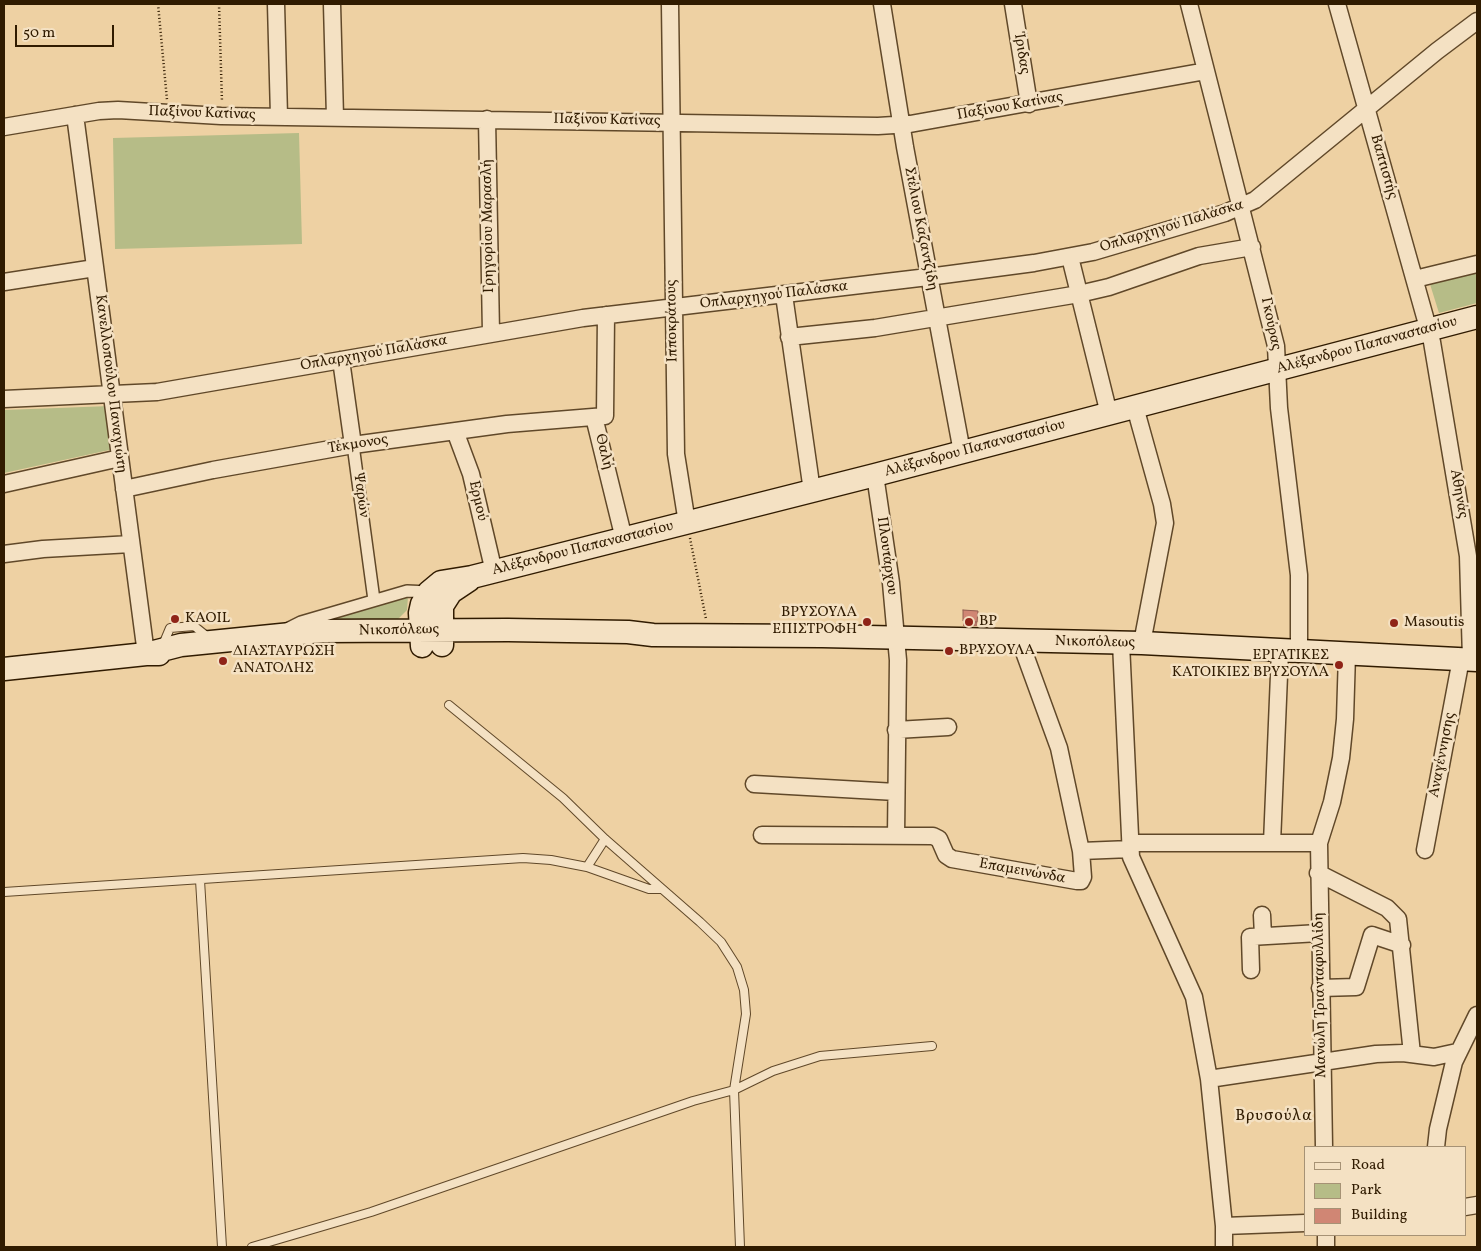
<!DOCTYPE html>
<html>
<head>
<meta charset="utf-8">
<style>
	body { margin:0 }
	#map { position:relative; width:1481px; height:1251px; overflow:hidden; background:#eed1a3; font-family:Vollkorn,serif }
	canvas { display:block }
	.frame { position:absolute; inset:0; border:5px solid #301b00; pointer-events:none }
	.legend { position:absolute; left:1304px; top:1146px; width:162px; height:90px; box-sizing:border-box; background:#f4e1c3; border:1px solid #a69275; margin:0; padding:6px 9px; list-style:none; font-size:15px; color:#301b00 }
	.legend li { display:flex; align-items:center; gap:10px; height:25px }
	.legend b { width:25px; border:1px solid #a69275 }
	.scale { position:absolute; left:15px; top:25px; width:99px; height:22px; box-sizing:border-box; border:2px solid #301b00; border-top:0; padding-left:6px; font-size:15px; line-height:18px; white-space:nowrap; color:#301b00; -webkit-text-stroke:4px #f4e1c3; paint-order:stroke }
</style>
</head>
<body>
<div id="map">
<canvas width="1481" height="1251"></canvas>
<div class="frame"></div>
<ul class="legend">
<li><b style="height:6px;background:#f4e1c3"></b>Road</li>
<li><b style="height:14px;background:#b6bc87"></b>Park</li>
<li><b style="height:14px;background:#d08674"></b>Building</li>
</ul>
<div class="scale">50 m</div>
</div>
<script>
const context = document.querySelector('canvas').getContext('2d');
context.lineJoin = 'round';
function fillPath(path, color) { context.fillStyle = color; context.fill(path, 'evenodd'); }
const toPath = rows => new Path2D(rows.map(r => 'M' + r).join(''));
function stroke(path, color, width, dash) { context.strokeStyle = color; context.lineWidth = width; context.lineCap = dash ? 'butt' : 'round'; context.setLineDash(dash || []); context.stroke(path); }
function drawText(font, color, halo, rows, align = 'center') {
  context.font = font + ' Vollkorn,serif'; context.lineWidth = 5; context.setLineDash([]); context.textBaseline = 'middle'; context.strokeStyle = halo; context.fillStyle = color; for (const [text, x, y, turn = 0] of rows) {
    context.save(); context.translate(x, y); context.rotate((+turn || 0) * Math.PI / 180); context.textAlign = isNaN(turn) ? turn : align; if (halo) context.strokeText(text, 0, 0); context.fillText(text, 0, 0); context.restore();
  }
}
const green = toPath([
	[299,133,302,244,115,249,113,138],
	[1477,270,1477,303,1439,313,1429,281],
	[110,406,114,449,4,473,4,410],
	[408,597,407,610,398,619,316,621]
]);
const path = toPath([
	[158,4,167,100],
	[219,4,222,102],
	[690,538,706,619]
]);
const service = toPath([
	[162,647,170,628,194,626,209,638],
	[449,705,563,798,605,839,700,922,721,942,737,967,744,990,746,1014,734,1090,740,1247],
	[587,867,605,839],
	[200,880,222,1247],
	[4,892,523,858,551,860,587,867,649,889,660,889],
	[252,1247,371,1212,693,1101,734,1090,773,1071,820,1056,932,1046]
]);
const pedestrian = toPath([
	[353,445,374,600],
	[289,628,301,622,407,591,429,592]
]);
const minor = toPath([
	[276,4,279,116],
	[332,4,335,117],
	[670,4,676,454,687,523],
	[882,4,905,147,962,452],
	[1013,4,1029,104],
	[1189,4,1276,346,1279,408,1299,575,1299,652],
	[1337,4,1432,342,1468,556,1471,659],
	[75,115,146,654],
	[487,119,491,333],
	[4,127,99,111,118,110,221,116,878,126,910,124,1206,71],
	[1070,257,1109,414],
	[1415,279,1477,264],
	[4,282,95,268],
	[784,295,812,491],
	[789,337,875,328,1079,294,1109,287,1199,256,1252,247],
	[341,360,353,445],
	[4,399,157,392,583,318,928,277,1034,263,1093,252,1225,213,1255,200,1437,51,1477,21],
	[1135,407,1162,504,1165,523,1142,643],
	[594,417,624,539],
	[455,431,471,474,494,572],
	[875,475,891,583,898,660,896,836],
	[4,484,120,458],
	[124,489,213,470,353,445,507,424,605,416,606,315],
	[4,554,43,549,131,544],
	[1020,641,1059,748,1081,851],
	[1121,643,1131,857,1194,997,1209,1079,1224,1226,1224,1247],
	[1280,651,1272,843,1319,843],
	[896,730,948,727],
	[754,784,896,792],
	[762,835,933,836,939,839,946,855,952,859,1077,881,1081,881,1083,877,1081,851,1131,849],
	[1131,843,1272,843],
	[1425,850,1461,659],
	[1318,873,1387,908,1398,919,1412,1054],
	[1262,915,1263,936],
	[1251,970,1250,937,1319,933],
	[1320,988,1356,987,1372,935,1402,945],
	[1209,1079,1376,1054,1403,1053,1434,1057,1457,1052],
	[1324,1147,1319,843,1332,802,1341,758,1345,719,1347,654],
	[1436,1147,1438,1129,1454,1062,1477,1015],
	[1465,1207,1477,1205],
	[1224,1226,1305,1223],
	[1326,1235,1326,1247]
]);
const secondary = toPath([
	[442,645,442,606,451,592,469,580],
	[422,646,420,613,422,604,429,592,441,582,472,577,875,475,1477,317],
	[146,654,181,645,321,631,508,630,628,632,653,635,822,636,1142,643,1477,660],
	[4,669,146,654,159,654]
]);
const wall = toPath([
	[963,610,978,611,977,626,963,626]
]);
const building = toPath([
	[963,610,978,611,977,622,963,621,963,610]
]);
const markers = [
	[175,619,5,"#8f2418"],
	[867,622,5,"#8f2418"],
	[969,622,5,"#8f2418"],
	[1394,623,5,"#8f2418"],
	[949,651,5,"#8f2418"],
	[223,661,5,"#8f2418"],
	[1339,665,5,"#8f2418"]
];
const streetNames = [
	["Ίριδας",1021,54,81],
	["Παξίνου Κατίνας",1010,107,-10],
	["Παξίνου Κατίνας",202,114,2],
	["Παξίνου Κατίνας",607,121,1],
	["Βαπτιστής",1383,167,74],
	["Γρηγορίου Μαρασλή",489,226,-91],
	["Οπλαρχηγού Παλάσκα",1172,227,-17],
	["Στέλιου Καζαντζίδη",920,229,79],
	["Οπλαρχηγού Παλάσκα",774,296,-7],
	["Ιπποκράτους",673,321,-91],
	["Γκούρας",1270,324,78],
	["Αλέξανδρου Παπαναστασίου",1367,346,-15],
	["Οπλαρχηγού Παλάσκα",374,354,-10],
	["Κανελλοπούλου Παναγιώτη",110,384,83],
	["Τέκμονος",358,445,-9],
	["Αλέξανδρου Παπαναστασίου",975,449,-15],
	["Θαλή",603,452,76],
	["Αθηνάς",1458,494,80],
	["Ψαρών",360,495,82],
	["Ερμού",477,501,77],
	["Αλέξανδρου Παπαναστασίου",583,549,-14],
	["Πλουτάρχου",886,556,82],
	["Νικοπόλεως",399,631,-1],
	["Νικοπόλεως",1095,643,1],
	["Αναγέννησης",1443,755,-79],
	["Επαμεινώνδα",1022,872,10],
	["Μανώλη Τριανταφυλλίδη",1321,995,-91]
];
const poiNames = [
	["ΒΡΥΣΟΥΛΑ",857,613,"right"],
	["ΕΠΙΣΤΡΟΦΗ",857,630,"right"],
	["KAOIL",185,619],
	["BP",979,622],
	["Masoutis",1404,623],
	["ΒΡΥΣΟΥΛΑ",959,651],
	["ΔΙΑΣΤΑΥΡΩΣΗ",233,652],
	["ΑΝΑΤΟΛΗΣ",233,669],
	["ΕΡΓΑΤΙΚΕΣ",1329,656,"right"],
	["ΚΑΤΟΙΚΙΕΣ ΒΡΥΣΟΥΛΑ",1329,673,"right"]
];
const neighbourhoodNames = [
	["Βρυσούλα",1274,1117]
];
fillPath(green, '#b6bc87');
stroke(service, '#604829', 10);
stroke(pedestrian, '#604829', 14);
stroke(minor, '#604829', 19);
stroke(secondary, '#301b00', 25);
stroke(path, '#301b00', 2.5, [1, 2.5]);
stroke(service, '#f4e1c3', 8);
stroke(pedestrian, '#f4e1c3', 11);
stroke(minor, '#f4e1c3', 16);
stroke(secondary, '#f4e1c3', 22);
fillPath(wall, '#b37364');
fillPath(building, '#d08674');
stroke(building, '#925e51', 1);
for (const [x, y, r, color] of markers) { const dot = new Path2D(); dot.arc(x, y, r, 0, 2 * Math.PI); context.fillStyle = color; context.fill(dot); stroke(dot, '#f4e1c3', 2); }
drawText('15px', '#301b00', '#f4e1c3', streetNames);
drawText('15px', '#301b00', '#f4e1c3', poiNames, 'left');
context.letterSpacing = '1px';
drawText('16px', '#301b00', '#f4e1c3', neighbourhoodNames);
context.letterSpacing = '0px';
</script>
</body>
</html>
